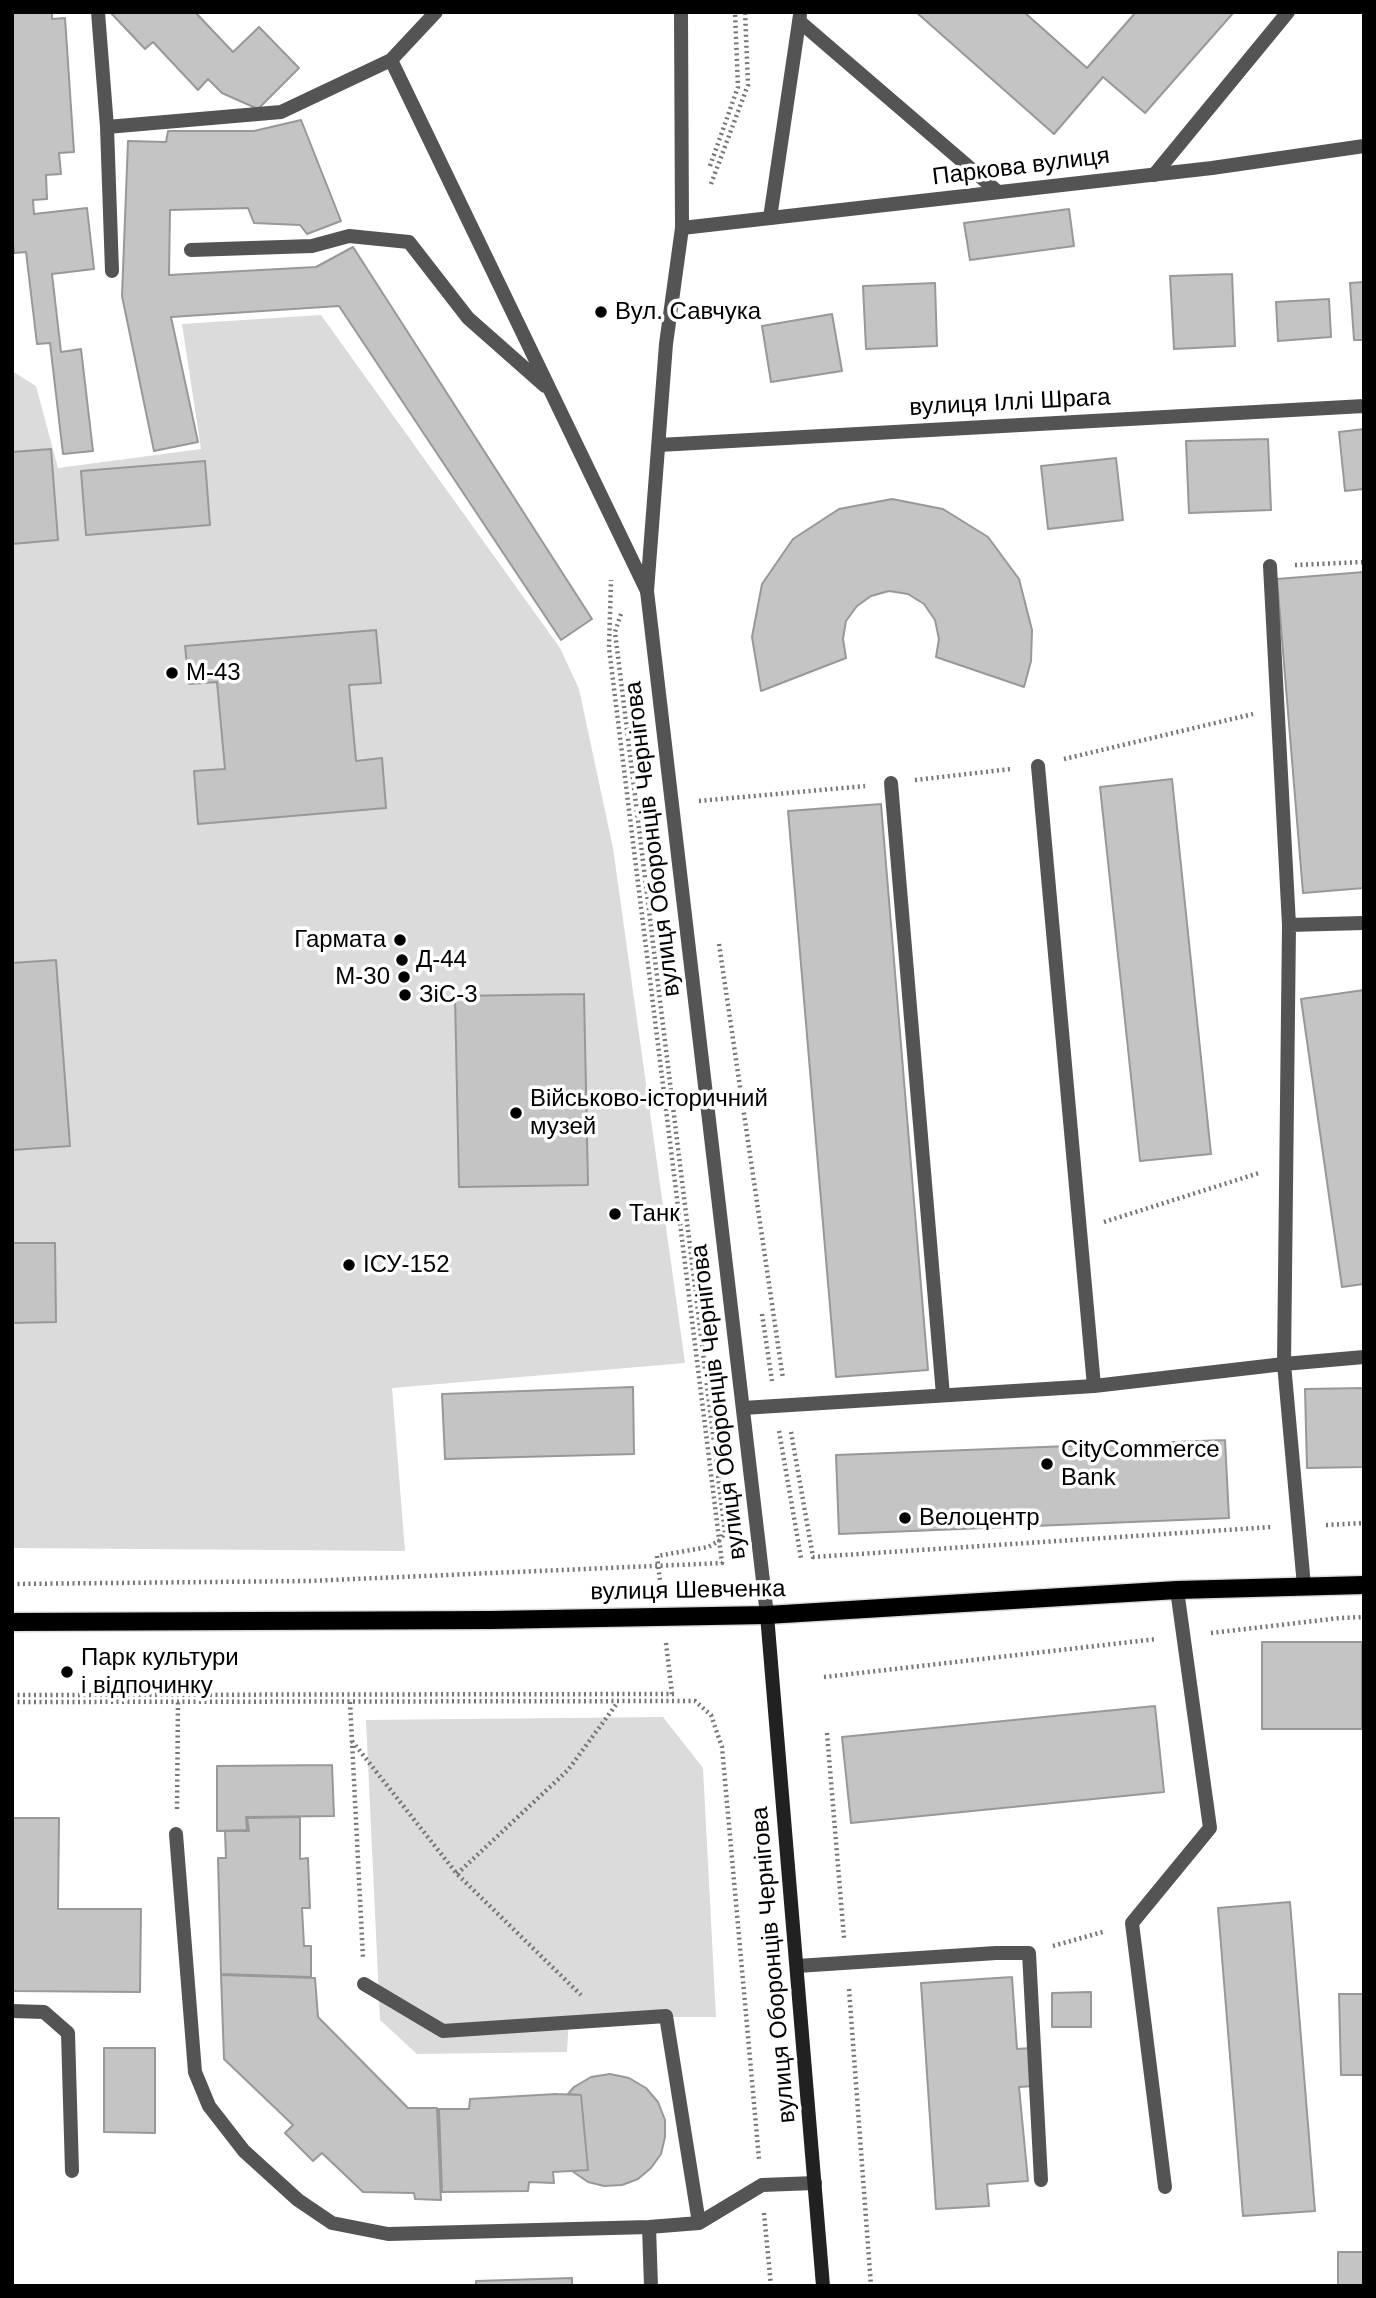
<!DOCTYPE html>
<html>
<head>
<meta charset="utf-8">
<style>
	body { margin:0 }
	#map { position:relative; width:1376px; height:2298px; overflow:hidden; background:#fff; font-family:Helvetica,sans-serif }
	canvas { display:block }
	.frame { position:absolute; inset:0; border:14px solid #000; pointer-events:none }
</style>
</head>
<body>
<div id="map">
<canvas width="1376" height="2298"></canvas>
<div class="frame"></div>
</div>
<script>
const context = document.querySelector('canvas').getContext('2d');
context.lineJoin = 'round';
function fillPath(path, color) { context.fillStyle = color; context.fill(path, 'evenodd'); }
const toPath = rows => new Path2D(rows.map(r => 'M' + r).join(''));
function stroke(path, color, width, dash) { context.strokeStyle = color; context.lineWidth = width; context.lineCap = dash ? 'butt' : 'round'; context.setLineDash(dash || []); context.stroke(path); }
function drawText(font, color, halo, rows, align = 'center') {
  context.font = font + ' Helvetica,sans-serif'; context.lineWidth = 7; context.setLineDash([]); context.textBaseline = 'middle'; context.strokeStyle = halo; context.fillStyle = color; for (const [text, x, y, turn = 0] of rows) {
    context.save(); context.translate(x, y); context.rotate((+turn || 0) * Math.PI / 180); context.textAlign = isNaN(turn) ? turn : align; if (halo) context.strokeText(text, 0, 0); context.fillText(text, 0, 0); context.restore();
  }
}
const green = toPath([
	[321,315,560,648,579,689,613,848,685,1363,392,1388,405,1551,12,1548,12,371,36,386,58,468,201,449,182,324],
	[663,1717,703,1768,716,2017,569,2017,567,2052,417,2054,380,2020,366,1720]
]);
const building = toPath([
	[12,12,52,12,52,19,65,18,74,152,59,153,61,174,46,175,47,199,33,200,34,214,87,208,94,269,52,274,61,352,81,349,93,451,63,454,50,343,37,344,26,252,14,253,12,237,12,12],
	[110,12,195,12,233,52,259,27,299,68,258,109,222,93,208,79,198,90,153,42,145,49,110,12],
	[916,12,1024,12,1087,68,1136,12,1234,12,1145,113,1103,77,1054,134,916,12],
	[301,120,341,221,307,234,300,225,254,223,248,208,170,210,169,275,316,267,353,247,592,619,561,640,339,306,171,317,198,442,154,451,122,296,128,141,166,142,168,131,254,131,301,120],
	[1069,209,1074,246,970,260,964,223,1069,209],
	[1232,274,1235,346,1174,349,1170,276,1232,274],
	[1364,282,1364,340,1354,340,1350,283,1364,282],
	[935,283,937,346,866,349,863,286,935,283],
	[1329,299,1331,337,1278,341,1276,302,1329,299],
	[832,314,842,371,771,382,762,326,832,314],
	[1364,429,1364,489,1345,491,1339,432,1364,429],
	[1268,439,1271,510,1189,513,1186,441,1268,439],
	[51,449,58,540,12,544,12,452,51,449],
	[1116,458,1123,520,1048,529,1041,466,1116,458],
	[205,461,210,525,86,535,81,471,205,461],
	[892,499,943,509,988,537,1019,579,1032,630,1031,661,1024,687,936,657,939,639,935,620,924,604,908,594,889,591,871,596,857,606,846,621,843,639,846,658,761,691,752,637,762,584,793,539,839,509,892,499],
	[1364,572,1364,888,1303,893,1277,579,1364,572],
	[376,630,381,683,349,685,356,761,382,758,386,808,198,824,194,771,225,769,217,682,189,684,185,646,376,630],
	[1172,779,1211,1154,1140,1161,1100,787,1172,779],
	[881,804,928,1370,836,1377,788,811,881,804],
	[56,960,70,1146,12,1150,12,963,56,960],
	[1364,990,1364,1284,1342,1287,1301,999,1364,990],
	[584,994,588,1185,459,1187,455,996,584,994],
	[12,1243,55,1243,56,1322,12,1323,12,1243],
	[633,1387,634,1454,445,1459,442,1394,633,1387],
	[1364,1388,1364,1467,1307,1468,1305,1389,1364,1388],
	[1225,1440,1229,1518,839,1534,836,1455,1225,1440],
	[1262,1642,1362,1642,1362,1729,1262,1729,1262,1642],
	[1155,1706,1164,1792,851,1823,842,1737,1155,1706],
	[332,1765,334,1816,246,1817,247,1830,217,1831,217,1766,332,1765],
	[300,1817,300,1859,308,1858,310,1908,302,1908,304,1946,311,1946,311,1977,221,1974,218,1858,226,1858,225,1831,249,1831,247,1818,300,1817],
	[12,1818,59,1818,58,1909,141,1909,140,1992,12,1991,12,1818],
	[1290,1902,1315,2211,1243,2216,1218,1908,1290,1902],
	[221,1975,315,1978,318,2017,408,2108,437,2108,441,2200,415,2199,414,2193,363,2192,322,2153,313,2161,285,2133,293,2125,224,2059,221,1975],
	[1012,1977,1017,2049,1031,2048,1034,2086,1019,2087,1028,2181,987,2184,989,2206,936,2209,921,1983,1012,1977],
	[1091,1992,1091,2027,1052,2027,1052,1993,1091,1992],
	[1339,1994,1364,1994,1364,2075,1341,2075,1339,1994],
	[104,2048,155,2048,155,2133,104,2132,104,2048],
	[610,2074,629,2078,646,2088,658,2102,665,2120,665,2137,661,2154,651,2168,638,2179,622,2185,604,2186,588,2182,572,2171,588,2170,581,2095,568,2094,574,2087,591,2077,610,2074],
	[556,2094,581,2095,588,2170,553,2172,554,2183,529,2182,528,2191,442,2192,439,2109,469,2109,470,2099,556,2094],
	[1338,2252,1364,2252,1364,2286,1338,2286,1338,2252],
	[572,2278,572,2286,476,2286,476,2281,572,2278]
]);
const path = toPath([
	[710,166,738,87,735,12],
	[711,184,748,85,745,12],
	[1295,565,1364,562],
	[621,614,615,632,725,1533,719,1541,708,1547,657,1556,661,1589],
	[1064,759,1253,714],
	[915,780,1011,769],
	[699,801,865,786],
	[719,944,783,1379],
	[1104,1222,1259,1173],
	[762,1314,772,1381],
	[779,1431,801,1558],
	[791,1432,813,1557,1272,1527],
	[1326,1525,1364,1523],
	[12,1584,309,1581,722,1563,609,648,611,580],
	[1211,1633,1340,1618,1364,1617],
	[666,1643,672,1694],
	[824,1677,1157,1639],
	[12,1695,675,1694],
	[12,1702,695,1701,711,1715,722,1747,759,2159],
	[350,1702,363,1958],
	[827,1733,844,1938],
	[352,1741,457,1874,581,1995],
	[177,1809,178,1702],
	[457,1874,568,1770,618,1702],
	[1053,1946,1106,1931],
	[849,1989,871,2286],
	[764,2213,771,2286]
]);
const service = toPath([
	[98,12,107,127],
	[436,12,391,60,647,591],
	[799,21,998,192],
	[1154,175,1288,12],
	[770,218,800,15],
	[191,250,312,246,349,236,409,242,468,318,545,386],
	[112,271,107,127,281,112,391,60],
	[1270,566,1289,925,1284,1364,1364,1357],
	[1038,766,1094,1386],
	[891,783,943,1395],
	[1289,925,1364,923],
	[743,1408,1094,1386,1284,1364,1304,1586],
	[176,1834,195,2072,209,2106,244,2151,298,2200,332,2223,388,2234,649,2227,699,2223,762,2185,815,2183],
	[797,1966,996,1953,1029,1953,1041,2180],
	[364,1984,443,2031,666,2016,699,2223],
	[12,2011,44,2012,68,2033,72,2171],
	[1165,2187,1132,1923,1210,1828,1177,1590],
	[649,2227,651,2286]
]);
const minor = toPath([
	[681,12,682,228,666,344,647,591,767,1615],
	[682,228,1212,168,1364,146],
	[659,445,1364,406]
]);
const secondary = toPath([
	[767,1615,823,2286]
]);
const primary = toPath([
	[12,1622,491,1620,767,1615,1177,1590,1364,1585]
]);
const markers = [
	[601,312,7,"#000"],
	[172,673,7,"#000"],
	[400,940,7,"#000"],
	[402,960,7,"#000"],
	[404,977,7,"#000"],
	[405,995,7,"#000"],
	[516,1113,7,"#000"],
	[615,1214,7,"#000"],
	[349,1265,7,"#000"],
	[1047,1464,7,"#000"],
	[905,1518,7,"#000"],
	[67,1672,7,"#000"]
];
const streetNames = [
	["Паркова вулиця",1021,167,-7],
	["вулиця Іллі Шрага",1010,403,-3],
	["вулиця Оборонців Чернігова",653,839,-97],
	["вулиця Оборонців Чернігова",719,1402,-97],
	["вулиця Шевченка",688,1591,-1],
	["вулиця Оборонців Чернігова",774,1965,-95]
];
const poiNames = [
	["Вул. Савчука",615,312],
	["М-43",186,673],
	["Гармата",386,940,"right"],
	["Д-44",416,960],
	["М-30",390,977,"right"],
	["ЗіС-3",419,995],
	["Військово-історичний",530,1099],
	["музей",530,1127],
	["Танк",629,1214],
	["ІСУ-152",363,1265],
	["CityCommerce",1061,1450],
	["Bank",1061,1478],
	["Велоцентр",919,1518],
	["Парк культури",81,1658],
	["і відпочинку",81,1686]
];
fillPath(green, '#dbdbdb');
fillPath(building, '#c4c4c4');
stroke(building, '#989898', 2);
stroke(primary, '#dbdbdb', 21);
stroke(path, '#767676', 4.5, [2, 3.5]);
stroke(service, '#545454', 14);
stroke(minor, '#545454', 14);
stroke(secondary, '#212121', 14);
stroke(primary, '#000', 18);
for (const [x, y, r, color] of markers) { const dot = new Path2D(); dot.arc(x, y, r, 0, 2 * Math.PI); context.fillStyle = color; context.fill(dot); stroke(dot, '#fff', 2.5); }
drawText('24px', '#000', '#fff', streetNames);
drawText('24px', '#000', '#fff', poiNames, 'left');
</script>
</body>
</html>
